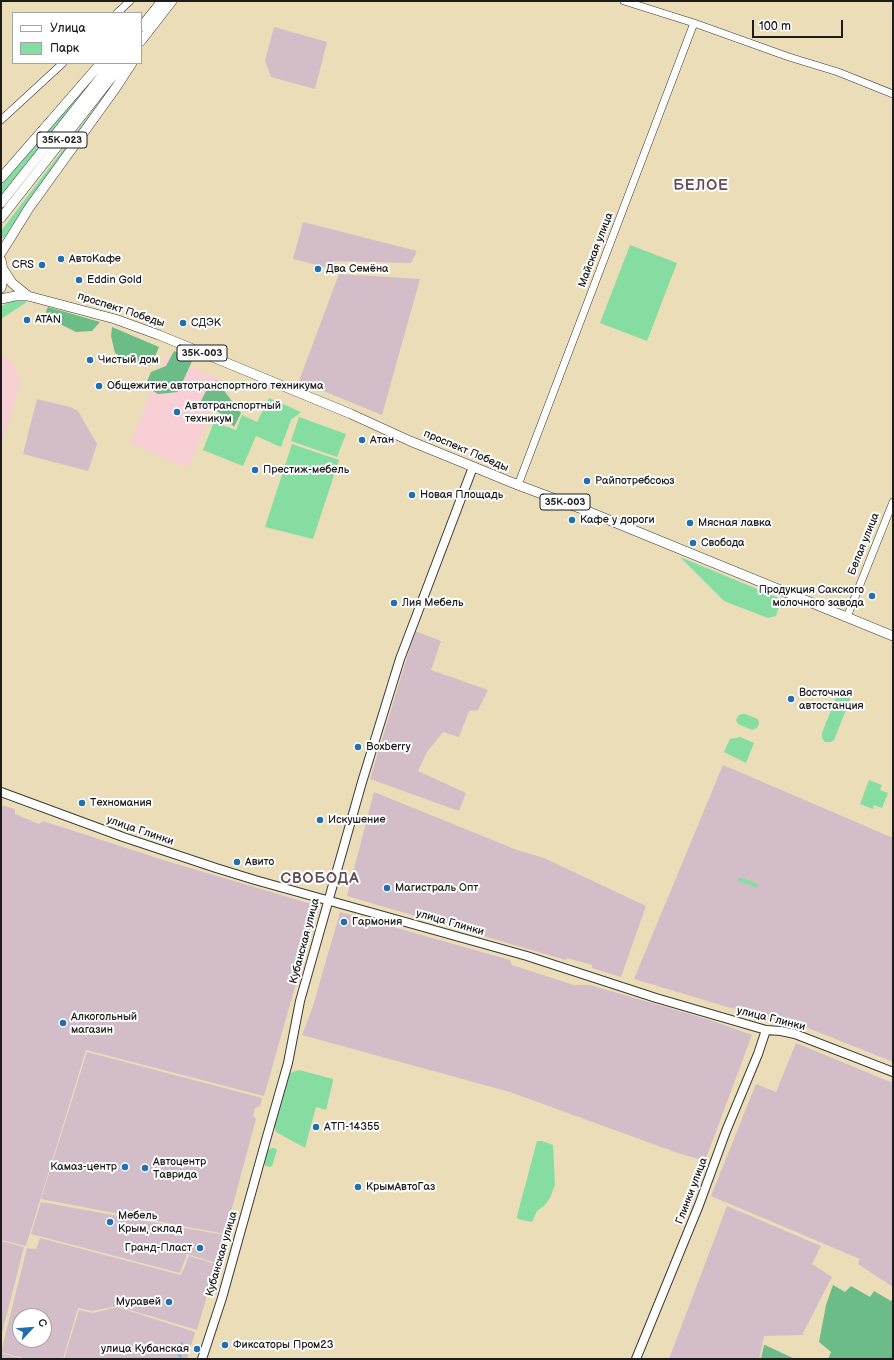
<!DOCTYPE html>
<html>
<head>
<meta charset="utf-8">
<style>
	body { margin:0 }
	#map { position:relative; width:894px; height:1360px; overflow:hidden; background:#ecddb9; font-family:"Balsamiq Sans",sans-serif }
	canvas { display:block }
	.frame { position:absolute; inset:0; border:2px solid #1c1c1c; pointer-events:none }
	.legend { position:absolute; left:12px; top:12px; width:130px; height:52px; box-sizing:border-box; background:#fff; border:1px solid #a4a4a4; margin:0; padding:5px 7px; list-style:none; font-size:12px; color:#1c1c1c }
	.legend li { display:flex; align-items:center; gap:8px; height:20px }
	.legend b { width:20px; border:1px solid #a4a4a4 }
	.north { position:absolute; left:12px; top:1308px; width:40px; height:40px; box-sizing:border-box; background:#fff; border:1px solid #a4a4a4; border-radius:50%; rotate:64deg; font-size:11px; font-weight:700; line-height:16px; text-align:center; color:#1c1c1c }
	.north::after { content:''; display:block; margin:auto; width:14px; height:18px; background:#1f6fb2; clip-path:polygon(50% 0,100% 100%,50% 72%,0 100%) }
	.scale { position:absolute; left:752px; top:20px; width:91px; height:18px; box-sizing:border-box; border:2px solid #1c1c1c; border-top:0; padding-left:5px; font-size:12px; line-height:14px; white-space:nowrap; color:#1c1c1c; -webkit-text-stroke:3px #fff; paint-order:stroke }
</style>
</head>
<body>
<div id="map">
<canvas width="894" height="1360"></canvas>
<div class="frame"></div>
<ul class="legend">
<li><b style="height:5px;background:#fff"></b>Улица</li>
<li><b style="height:11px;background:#85dda1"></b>Парк</li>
</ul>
<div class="north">С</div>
<div class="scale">100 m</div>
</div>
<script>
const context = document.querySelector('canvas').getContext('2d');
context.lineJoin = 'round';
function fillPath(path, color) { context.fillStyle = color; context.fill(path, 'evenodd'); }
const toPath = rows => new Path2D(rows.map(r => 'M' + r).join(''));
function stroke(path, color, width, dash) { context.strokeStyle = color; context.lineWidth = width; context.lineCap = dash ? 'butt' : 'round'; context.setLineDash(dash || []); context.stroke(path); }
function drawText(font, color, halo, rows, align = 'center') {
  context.font = font + ' "Balsamiq Sans",sans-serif'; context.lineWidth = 4; context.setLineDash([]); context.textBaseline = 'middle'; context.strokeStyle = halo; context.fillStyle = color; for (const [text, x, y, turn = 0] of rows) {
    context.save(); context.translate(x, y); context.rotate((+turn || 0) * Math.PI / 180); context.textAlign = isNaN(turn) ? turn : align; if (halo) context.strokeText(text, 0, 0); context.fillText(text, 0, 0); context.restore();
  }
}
const built = toPath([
	[1,354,4,355,13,364,19,375,19,387,1,448],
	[166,356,224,381,188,468,130,443]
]);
const industrial = toPath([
	[274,27,327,42,315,89,271,77,265,61],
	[303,222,417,251,411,263,333,261,329,268,293,259],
	[339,274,420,279,382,415,299,381],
	[37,399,70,407,78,411,97,444,88,471,23,454],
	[415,631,441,641,431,670,488,690,478,710,469,711,459,737,443,732,427,752,418,771,466,793,459,811,370,779],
	[723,765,893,838,893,1062,808,1028,771,1020,634,979],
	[374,792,517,850,544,858,646,906,621,977,592,968,592,965,567,958,566,960,552,956,347,896],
	[1,805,15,809,15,814,39,824,43,821,160,859,318,906,264,1096,86,1050,26,1246,1,1240],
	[340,912,510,960,512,965,574,985,590,985,710,1020,752,1035,705,1161,675,1152,510,1092,302,1035,313,1006],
	[796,1043,893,1083,893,1287,858,1264,860,1259,711,1196,756,1084,776,1092],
	[87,1052,262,1098,260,1106,255,1108,253,1116,256,1119,225,1234,41,1199],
	[41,1202,224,1235,216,1263,187,1254,180,1273,31,1234],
	[727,1206,821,1246,812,1264,832,1277,802,1335,764,1336,759,1359,669,1359],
	[40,1238,181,1275,189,1256,216,1264,197,1330,117,1306,92,1311,78,1308,63,1359,26,1359,1,1352,27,1248,36,1249],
	[20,1316,44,1316,44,1340,20,1340],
	[1,1241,24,1247,1,1337],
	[117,1307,195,1332,187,1359,64,1359,79,1310,93,1313],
	[2,1353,22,1359,1,1359]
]);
const green = toPath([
	[98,73,1,197,1,183],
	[106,93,107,94,5,240,1,236,1,231],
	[630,245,677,263,647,341,600,323],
	[22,298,27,302,1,319,1,307,9,301],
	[269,398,301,412,291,420,281,447,256,436,243,466,203,450,214,422,236,430,242,415,257,422],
	[299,417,346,434,337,457,291,441],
	[292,444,339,460,313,539,265,527],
	[680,557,779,598,781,601,776,616,768,618,724,601],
	[842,690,848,692,850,696,850,700,834,740,831,742,825,742,822,738,822,733,837,695],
	[742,714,745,714,758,719,759,724,757,728,752,730,738,724,736,720,738,716],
	[740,737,754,743,746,763,724,752,730,739],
	[869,780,882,785,880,790,888,793,882,808,874,805,873,809,860,804],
	[739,877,758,884,757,888,738,881],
	[299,1070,333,1079,333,1081,326,1110,316,1107,305,1148,276,1132,274,1127,290,1073],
	[537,1141,542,1141,553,1145,555,1185,550,1198,544,1206,537,1211,532,1222,518,1219,517,1216],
	[272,1148,275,1148,277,1150,272,1166,270,1167,266,1166,264,1163,268,1150]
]);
const forest = toPath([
	[48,307,100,322,92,331,76,332,48,318,46,311],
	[112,327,159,347,153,361,134,364,115,353,111,336],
	[174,351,193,359,178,392,158,394,145,386,151,372,166,366],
	[216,380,241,413,234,427,222,414,200,403,208,387],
	[833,1285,845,1292,851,1286,870,1297,874,1291,891,1301,893,1299,893,1359,828,1359,831,1352,819,1342,826,1305],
	[764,1345,765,1345,795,1359,761,1359]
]);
const stream = toPath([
	[181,1345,182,1343],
	[179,1349,176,1350,176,1351,181,1357]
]);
const tertiary = toPath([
	[624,1,694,23,789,57,838,72,893,94],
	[117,13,130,1],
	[1,120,63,63],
	[518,485,694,23],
	[847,617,893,502]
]);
const secondary = toPath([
	[1,792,123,837,216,868,255,880,527,956,656,998,766,1030,781,1031,795,1034,893,1072],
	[202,1359,222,1298,266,1140,288,1063,300,1001,362,782,400,659,473,467],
	[636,1359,699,1205,726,1131,758,1054,766,1030]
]);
const primary = toPath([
	[141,27,162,1],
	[141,41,172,1],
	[1,178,101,63],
	[1,203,112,63],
	[1,218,123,63],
	[1,253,29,208,115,89,132,63],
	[1,260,4,275,1,288],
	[3,269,12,283,28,296],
	[1,299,15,296,28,296,115,319,159,335,351,414,410,441,518,485,582,509,893,636]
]);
const markers = [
	[61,259,4,"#1f6fb2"],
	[42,265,4,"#1f6fb2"],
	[318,269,4,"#1f6fb2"],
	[79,280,4,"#1f6fb2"],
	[27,320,4,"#1f6fb2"],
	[183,323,4,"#1f6fb2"],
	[90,360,4,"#1f6fb2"],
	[99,386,4,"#1f6fb2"],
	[177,412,4,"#1f6fb2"],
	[362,440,4,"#1f6fb2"],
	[255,470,4,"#1f6fb2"],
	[587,481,4,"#1f6fb2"],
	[412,495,4,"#1f6fb2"],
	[572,520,4,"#1f6fb2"],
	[690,523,4,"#1f6fb2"],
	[693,543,4,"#1f6fb2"],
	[872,596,4,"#1f6fb2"],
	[394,603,4,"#1f6fb2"],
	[791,699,4,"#1f6fb2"],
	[358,747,4,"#1f6fb2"],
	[82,803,4,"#1f6fb2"],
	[320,820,4,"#1f6fb2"],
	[237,862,4,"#1f6fb2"],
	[387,888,4,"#1f6fb2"],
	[344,922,4,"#1f6fb2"],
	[63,1023,4,"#1f6fb2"],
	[316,1127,4,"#1f6fb2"],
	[125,1167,4,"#1f6fb2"],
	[145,1168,4,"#1f6fb2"],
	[358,1187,4,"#1f6fb2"],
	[110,1222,4,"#1f6fb2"],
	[200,1248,4,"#1f6fb2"],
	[169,1302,4,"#1f6fb2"],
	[225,1345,4,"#1f6fb2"],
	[197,1349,4,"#1f6fb2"]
];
const shields = [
	[62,140,50],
	[202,353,50],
	[565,502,50]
];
const shieldNames = [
	["35К-023",62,140],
	["35К-003",202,353],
	["35К-003",565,502]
];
const streetNames = [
	["Майская улица",596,250,-69],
	["проспект Победы",121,310,18],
	["проспект Победы",466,451,23],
	["Белая улица",864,544,-68],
	["улица Глинки",140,831,19],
	["улица Глинки",450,923,16],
	["Кубанская улица",305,941,-75],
	["улица Глинки",771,1019,14],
	["Глинки улица",692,1191,-69],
	["Кубанская улица",222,1254,-74]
];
const poiNames = [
	["АвтоКафе",69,259],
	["CRS",34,265,"right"],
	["Два Семёна",326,269],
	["Eddin Gold",87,280],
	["ATAN",35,320],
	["СДЭК",191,323],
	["Чистый дом",98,360],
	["Общежитие автотранспортного техникума",107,386],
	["Автотранспортный",185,406],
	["техникум",185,419],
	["Атан",370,440],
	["Престиж-мебель",263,470],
	["Райпотребсоюз",595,481],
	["Новая Площадь",420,495],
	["Кафе у дороги",580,520],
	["Мясная лавка",698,523],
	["Свобода",701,543],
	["Продукция Сакского",864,590,"right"],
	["молочного завода",864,603,"right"],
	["Лия Мебель",402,603],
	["Восточная",799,693],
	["автостанция",799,706],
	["Boxberry",366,747],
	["Техномания",90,803],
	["Искушение",328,820],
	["Авито",245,862],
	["Магистраль Опт",395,888],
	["Гармония",352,922],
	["Алкогольный",71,1017],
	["магазин",71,1030],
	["АТП-14355",324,1127],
	["Автоцентр",153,1162],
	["Таврида",153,1175],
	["Камаз-центр",117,1167,"right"],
	["КрымАвтоГаз",366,1187],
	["Мебель",118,1216],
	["Крым, склад",118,1229],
	["Гранд-Пласт",192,1248,"right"],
	["Муравей",161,1302,"right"],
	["Фиксаторы Пром23",233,1345],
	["улица Кубанская",189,1349,"right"]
];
const districtNames = [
	["БЕЛОЕ",701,186],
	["СВОБОДА",320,879]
];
fillPath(built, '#f7cfd4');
fillPath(industrial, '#d2bdc8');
fillPath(green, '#85dda1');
fillPath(forest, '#6cbc87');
stroke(stream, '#63bee1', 2);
stroke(tertiary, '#3b3934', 8);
stroke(secondary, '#3b3934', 10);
stroke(primary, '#3b3934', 10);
stroke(tertiary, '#fff', 7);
stroke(secondary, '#fff', 8);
stroke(primary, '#fff', 9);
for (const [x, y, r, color] of markers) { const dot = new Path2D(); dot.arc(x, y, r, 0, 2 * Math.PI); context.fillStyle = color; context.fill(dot); stroke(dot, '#fff', 1.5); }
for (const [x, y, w] of shields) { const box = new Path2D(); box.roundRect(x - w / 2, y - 8, w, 16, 3); context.fillStyle = '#fff'; context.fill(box); stroke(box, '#1c1c1c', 1); }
drawText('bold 10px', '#1c1c1c', null, shieldNames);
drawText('11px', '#1c1c1c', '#fff', streetNames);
drawText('11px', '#1c1c1c', '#fff', poiNames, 'left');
context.letterSpacing = '1px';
drawText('bold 15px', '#634c54', '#fff', districtNames);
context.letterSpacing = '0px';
</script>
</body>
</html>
